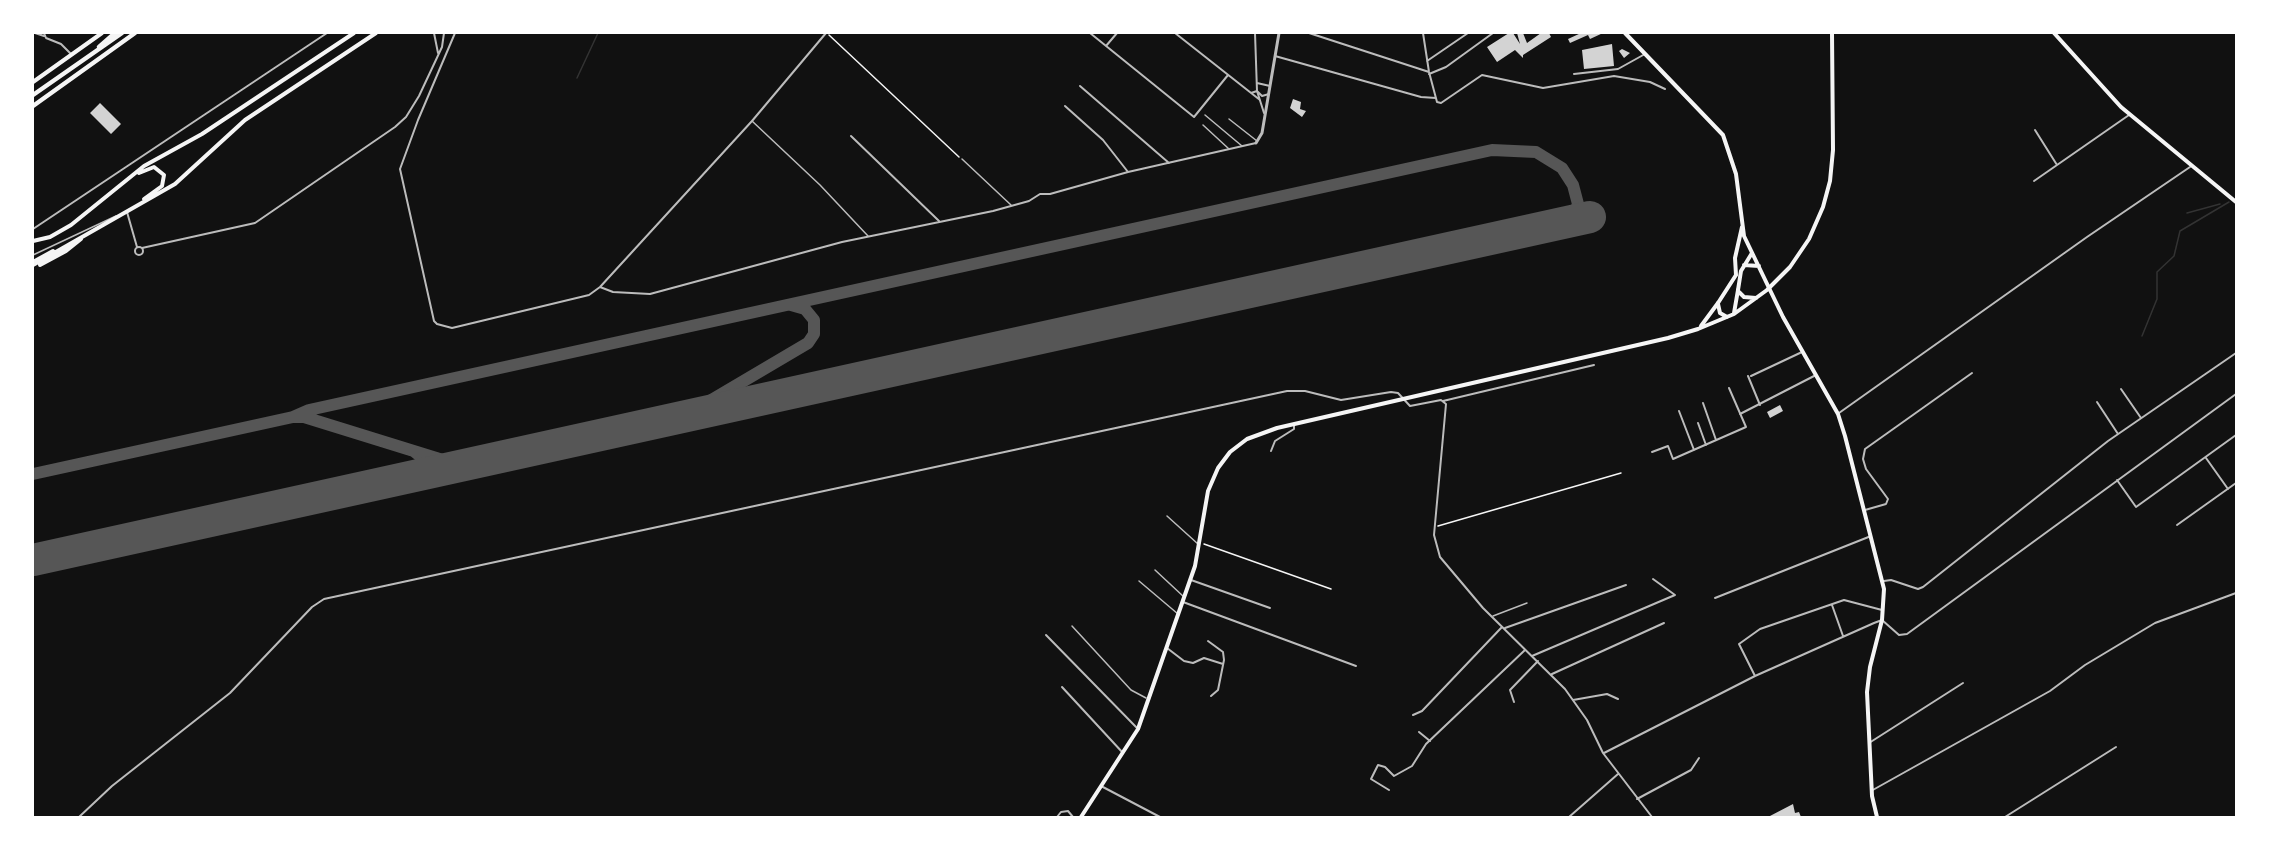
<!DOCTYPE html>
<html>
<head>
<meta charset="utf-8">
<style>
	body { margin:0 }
	#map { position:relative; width:2269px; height:850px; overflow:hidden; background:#111; font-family:"Roboto Condensed",sans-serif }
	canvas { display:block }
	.frame { position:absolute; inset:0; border:34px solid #fff; pointer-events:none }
</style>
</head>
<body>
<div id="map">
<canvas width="2269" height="850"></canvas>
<div class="frame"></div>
</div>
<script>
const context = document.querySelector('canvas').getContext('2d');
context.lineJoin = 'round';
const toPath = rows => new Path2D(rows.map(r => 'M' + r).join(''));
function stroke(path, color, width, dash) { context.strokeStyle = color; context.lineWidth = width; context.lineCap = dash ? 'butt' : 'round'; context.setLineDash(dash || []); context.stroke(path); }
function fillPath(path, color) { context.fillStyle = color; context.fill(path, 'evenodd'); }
const stream = toPath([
	[577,78,598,33],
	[2187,213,2220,204],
	[2142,336,2157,299,2157,272,2174,256,2180,231,2229,202]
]);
const taxiway = toPath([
	[294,417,304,417,446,461,490,460],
	[681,418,808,343,814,334,814,320,805,309,791,305],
	[33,474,293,417,309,410,1492,150,1536,152,1562,168,1573,185,1578,204,1573,218,1561,224],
	[412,477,423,467,420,456,415,452]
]);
const runway = toPath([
	[33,560,1590,217]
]);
const building = toPath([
	[1509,33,1513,33,1520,44,1517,33,1523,33,1527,43,1541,33,1549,33,1551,37,1523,55,1523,58,1515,50,1497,62,1487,47],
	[1581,33,1603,33,1590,39,1588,35,1570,43,1568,39],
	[1612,44,1614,66,1584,69,1582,50],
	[1622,49,1630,53,1624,58,1619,51],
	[1293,99,1301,102,1300,109,1306,111,1302,117,1290,108],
	[100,103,121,124,111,134,90,113],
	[1780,405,1783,411,1770,418,1767,412],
	[1793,804,1795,813,1799,812,1801,817,1768,817]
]);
const path = toPath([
	[829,35,959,157],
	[1438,526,1621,473],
	[1204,544,1331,589]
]);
const service = toPath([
	[1205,115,1242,146],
	[1229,119,1257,141],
	[752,121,820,185,868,236],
	[1203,125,1229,149],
	[962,159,1011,205],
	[33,255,116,216],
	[1167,516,1198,544],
	[1155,570,1184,597],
	[1139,581,1178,614],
	[1493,616,1527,603],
	[1072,626,1131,690,1146,698]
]);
const minor = toPath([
	[35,33,44,36],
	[44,33,46,38,61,44,71,54],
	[434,33,438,53],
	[455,33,418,120,400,169,434,321,437,324,452,328,589,295,600,287,752,121,826,33],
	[1090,33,1194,117,1228,75],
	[1175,33,1260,100],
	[1255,33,1257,91,1264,113],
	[1309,33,1429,72],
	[1423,33,1429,72,1437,102,1441,103,1482,75,1543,88,1614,76,1650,82,1665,89],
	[1106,46,1117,33],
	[1275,56,1421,97,1436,98],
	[1427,61,1468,33],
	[1429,74,1446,67,1493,33],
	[1574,74,1618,69,1645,54],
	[1257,83,1270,86],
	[1080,86,1169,163],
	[1251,93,1257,91,1262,96,1269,94],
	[1065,106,1103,140,1128,172],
	[2035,130,2057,165],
	[851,136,939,221],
	[2034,181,2129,115],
	[127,212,137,247],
	[33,229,327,33],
	'135 251a4 4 0 1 1 8 0a4 4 0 1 1-8 0Z',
	[142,248,255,223,395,127,406,117,419,96,442,47,444,33],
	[600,287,613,292,650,294,842,242,993,211,1029,201,1040,194,1050,194,1128,172,1256,143],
	[1748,376,1760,405],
	[1751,376,1802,352],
	[2121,389,2141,418],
	[1443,401,1594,365],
	[2097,402,2118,434],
	[1703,403,1716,440],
	[1679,411,1694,450],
	[1839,413,2087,237,2190,167],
	[1740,414,1816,375],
	[1698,423,1706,445],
	[1271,451,1275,441,1294,429,1294,426],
	[1652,452,1668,446,1673,459,1746,427,1729,388],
	[2206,458,2228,489],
	[2117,480,2136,507,2236,435],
	[1865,510,1886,504,1888,499,1866,469,1863,459,1865,449,1972,373],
	[2177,525,2236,483],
	[1191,580,1270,608],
	[1884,581,1891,580,1918,589,1923,587,2108,441,2236,353],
	[1715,598,1871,536],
	[1183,602,1356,666],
	[1832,605,1843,636],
	[1505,628,1626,585],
	[1046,635,1138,729],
	[1208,641,1223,652,1224,660,1218,690,1211,696],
	[1167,648,1184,661,1193,663,1204,658,1223,664],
	[1532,656,1675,595,1653,579],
	[1552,674,1664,623],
	[1755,676,1739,644,1760,629,1844,600,1882,610],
	[1062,687,1123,753],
	[1573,700,1607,694,1618,699],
	[1514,702,1510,690,1538,661],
	[1413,715,1422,711,1502,627],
	[1419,732,1430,741],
	[1869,743,1963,683],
	[1604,753,1755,676,1874,623,1882,620,1899,635,1907,634,2236,394],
	[1101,786,1160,817],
	[1389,790,1371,779,1378,765,1385,767,1394,776,1412,766,1426,744,1525,650],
	[1871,791,2050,691,2085,665,2155,623,2236,593],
	[1637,799,1691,770,1699,758],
	[79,817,112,786,230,693,312,607,324,599,1287,391,1305,391,1341,400,1391,392,1398,393,1410,406,1441,400,1446,404,1434,535,1440,557,1483,608,1565,689,1587,720,1603,753,1652,817],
	[1057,817,1061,812,1068,811,1073,817],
	[1569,817,1618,774],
	[2005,817,2116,747]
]);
const tertiary = toPath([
	[1256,143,1262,133,1279,33]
]);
const secondary = toPath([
	[1625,33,1723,135,1736,174,1744,236,1783,317,1838,414,1845,436,1884,589,1882,620,1870,667,1867,692,1872,796,1877,817],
	[2054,33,2121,107,2236,202],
	[33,82,102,33],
	[139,173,154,167,164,175,162,186,144,199],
	[33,241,50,237,71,225,144,166,202,134,354,33],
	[56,255,69,246],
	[33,262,53,251],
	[33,265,175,184,245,120,376,33],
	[40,265,66,251,81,239],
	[1744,265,1759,266],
	[1738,290,1741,271,1752,253],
	[1718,303,1736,275,1735,258,1742,227]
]);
const primary = toPath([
	[1739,292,1744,297,1756,298],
	[1718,304,1720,313,1727,317],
	[1734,313,1738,290],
	[1701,326,1718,303],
	[1081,817,1138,729,1195,566,1208,491,1218,468,1230,452,1247,439,1277,428,1668,338,1698,329,1734,314,1767,290,1790,267,1809,239,1823,207,1830,181,1833,150,1832,33]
]);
const motorway = toPath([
	[99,47,115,33],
	[33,95,122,33],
	[33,106,135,33]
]);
stroke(stream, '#333', 1.5);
stroke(taxiway, '#565656', 12);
stroke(runway, '#565656', 32);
fillPath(building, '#d3d3d3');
stroke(path, '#f5f5f5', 1.5);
stroke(service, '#bcbcbc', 1.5);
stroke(minor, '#bcbcbc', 2);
stroke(tertiary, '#bcbcbc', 3);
stroke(secondary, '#f5f5f5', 4);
stroke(primary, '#f5f5f5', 4);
stroke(motorway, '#f5f5f5', 4.5);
</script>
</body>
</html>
